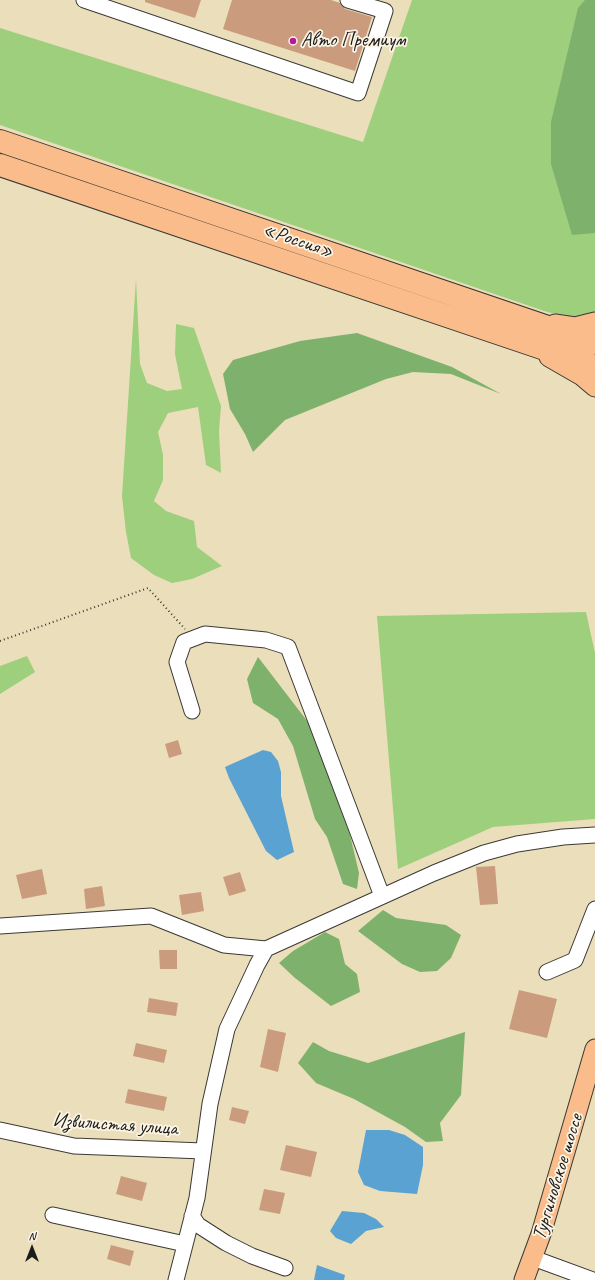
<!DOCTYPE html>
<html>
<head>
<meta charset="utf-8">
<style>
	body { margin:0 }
	#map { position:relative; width:595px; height:1280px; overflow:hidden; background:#ebdeba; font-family:Caveat,sans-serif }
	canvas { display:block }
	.north { position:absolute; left:12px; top:1228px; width:40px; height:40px; -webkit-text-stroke:3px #fcf5e5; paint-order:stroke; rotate:0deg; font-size:11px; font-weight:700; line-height:16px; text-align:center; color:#1c1c1c }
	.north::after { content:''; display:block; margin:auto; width:14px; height:18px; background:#1c1c1c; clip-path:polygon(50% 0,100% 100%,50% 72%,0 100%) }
</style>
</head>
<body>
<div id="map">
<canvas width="595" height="1280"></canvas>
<div class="north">N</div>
</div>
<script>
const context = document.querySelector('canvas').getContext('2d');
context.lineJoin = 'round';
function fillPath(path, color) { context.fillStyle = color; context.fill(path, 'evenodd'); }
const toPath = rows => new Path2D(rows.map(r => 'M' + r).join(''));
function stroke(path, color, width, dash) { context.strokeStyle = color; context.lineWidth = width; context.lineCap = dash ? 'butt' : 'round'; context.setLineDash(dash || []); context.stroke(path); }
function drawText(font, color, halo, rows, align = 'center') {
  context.font = font + ' Caveat,sans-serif'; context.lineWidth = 3.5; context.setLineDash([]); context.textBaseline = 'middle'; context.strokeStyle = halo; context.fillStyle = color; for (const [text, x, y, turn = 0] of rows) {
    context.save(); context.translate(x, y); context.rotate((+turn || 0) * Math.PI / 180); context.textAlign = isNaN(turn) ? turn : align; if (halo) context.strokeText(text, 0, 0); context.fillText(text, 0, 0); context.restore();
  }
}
const green = toPath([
	[412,0,595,0,595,313,573,318,547,312,0,125,0,28,363,142],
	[136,279,140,364,147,383,167,391,182,389,175,354,176,324,194,328,221,406,219,431,221,473,206,465,198,407,168,413,158,432,163,455,163,480,154,501,166,511,194,521,197,547,222,566,192,579,172,583,154,575,131,558,126,532,122,496],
	[586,612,595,653,595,819,493,827,398,869,377,616],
	[27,656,35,672,0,694,0,666]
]);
const forest = toPath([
	[585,0,595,0,595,233,572,235,551,164,551,122,578,8],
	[357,333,452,367,501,394,451,374,413,372,386,379,285,420,253,452,245,434,230,409,223,374,233,360,300,341],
	[258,657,311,726,350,835,359,873,357,889,343,884,327,837,315,819,293,746,278,719,253,703,247,679],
	[383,910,396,918,446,925,461,935,451,958,437,971,420,972,402,964,358,931],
	[325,932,339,939,345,964,357,974,360,992,331,1006,295,978,279,963,293,951],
	[465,1032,461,1095,440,1123,443,1141,426,1142,405,1127,354,1099,316,1083,298,1063,313,1042,329,1051,368,1063]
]);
const water = toPath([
	[263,750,271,752,278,761,281,772,281,796,294,852,277,860,266,851,229,778,225,767],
	[366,1130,389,1130,405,1135,423,1147,423,1165,417,1194,380,1191,364,1185,358,1172],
	[342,1211,364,1213,376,1219,384,1227,366,1231,351,1244,336,1238,330,1231],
	[317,1265,345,1275,344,1280,314,1280]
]);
const building = toPath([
	[145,0,201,0,195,18,145,2],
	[232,0,331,0,340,3,345,9,372,17,355,71,223,29],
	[178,740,182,754,169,758,165,744],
	[495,866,498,904,480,905,476,867],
	[42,869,47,894,22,899,16,875],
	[240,872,246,891,229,896,223,877],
	[102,886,105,906,86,909,84,889],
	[201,892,204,911,182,915,179,895],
	[159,950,177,950,177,969,160,969],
	[519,990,557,999,547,1038,509,1029],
	[149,998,178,1003,176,1016,147,1012],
	[268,1029,286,1033,278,1072,260,1067],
	[136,1043,167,1050,164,1063,133,1056],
	[128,1089,167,1097,164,1111,125,1103],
	[232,1107,249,1111,245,1124,229,1120],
	[286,1145,317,1152,311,1177,280,1170],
	[121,1176,147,1183,142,1201,116,1194],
	[264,1189,285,1193,280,1214,259,1210],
	[111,1245,134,1251,130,1266,107,1259]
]);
const path = toPath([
	[0,641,148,588,185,629]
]);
const minor = toPath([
	[84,0,358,93,385,11,348,0],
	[192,711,177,662,184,642,205,634,266,640,288,647,382,896],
	[0,926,151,916,224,945,266,949],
	[547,972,575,960,595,909],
	[0,1130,74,1146,203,1151],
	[53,1215,185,1244],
	[192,1216,198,1225,226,1243,252,1256,285,1268],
	[533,1258,593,1280],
	[176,1280,197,1198,210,1104,227,1029,257,965,266,949,434,873,484,853,517,844,563,837,595,835]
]);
const major = toPath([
	[555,324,575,327,595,322],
	[549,357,582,376,595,387],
	[524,1280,541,1234,595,1049]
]);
const highway = toPath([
	[0,141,595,343],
	[0,165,595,366]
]);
const markers = [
	[293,41,4,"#b5179e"]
];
const poiNames = [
	["Авто Премиум",301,41]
];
const streetNames = [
	["«Россия»",298,241,19],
	["Извилистая улица",115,1125,4],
	["Тургиновское шоссе",558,1177,-73]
];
fillPath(green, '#9ecf7d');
fillPath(forest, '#7eb26c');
fillPath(water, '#5aa2d1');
fillPath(building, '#ca9c7d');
stroke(minor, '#3b3934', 17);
stroke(major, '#3b3934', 21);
stroke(highway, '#3b3934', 24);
stroke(path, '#3b3934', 2, [1, 3]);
stroke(minor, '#fff', 15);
stroke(major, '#f9bc8a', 19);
stroke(highway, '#f9bc8a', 22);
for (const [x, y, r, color] of markers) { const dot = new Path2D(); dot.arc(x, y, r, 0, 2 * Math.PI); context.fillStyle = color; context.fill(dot); stroke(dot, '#fcf5e5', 1.5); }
drawText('20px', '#1c1c1c', '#fcf5e5', poiNames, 'left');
drawText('20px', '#1c1c1c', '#fcf5e5', streetNames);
</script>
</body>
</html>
